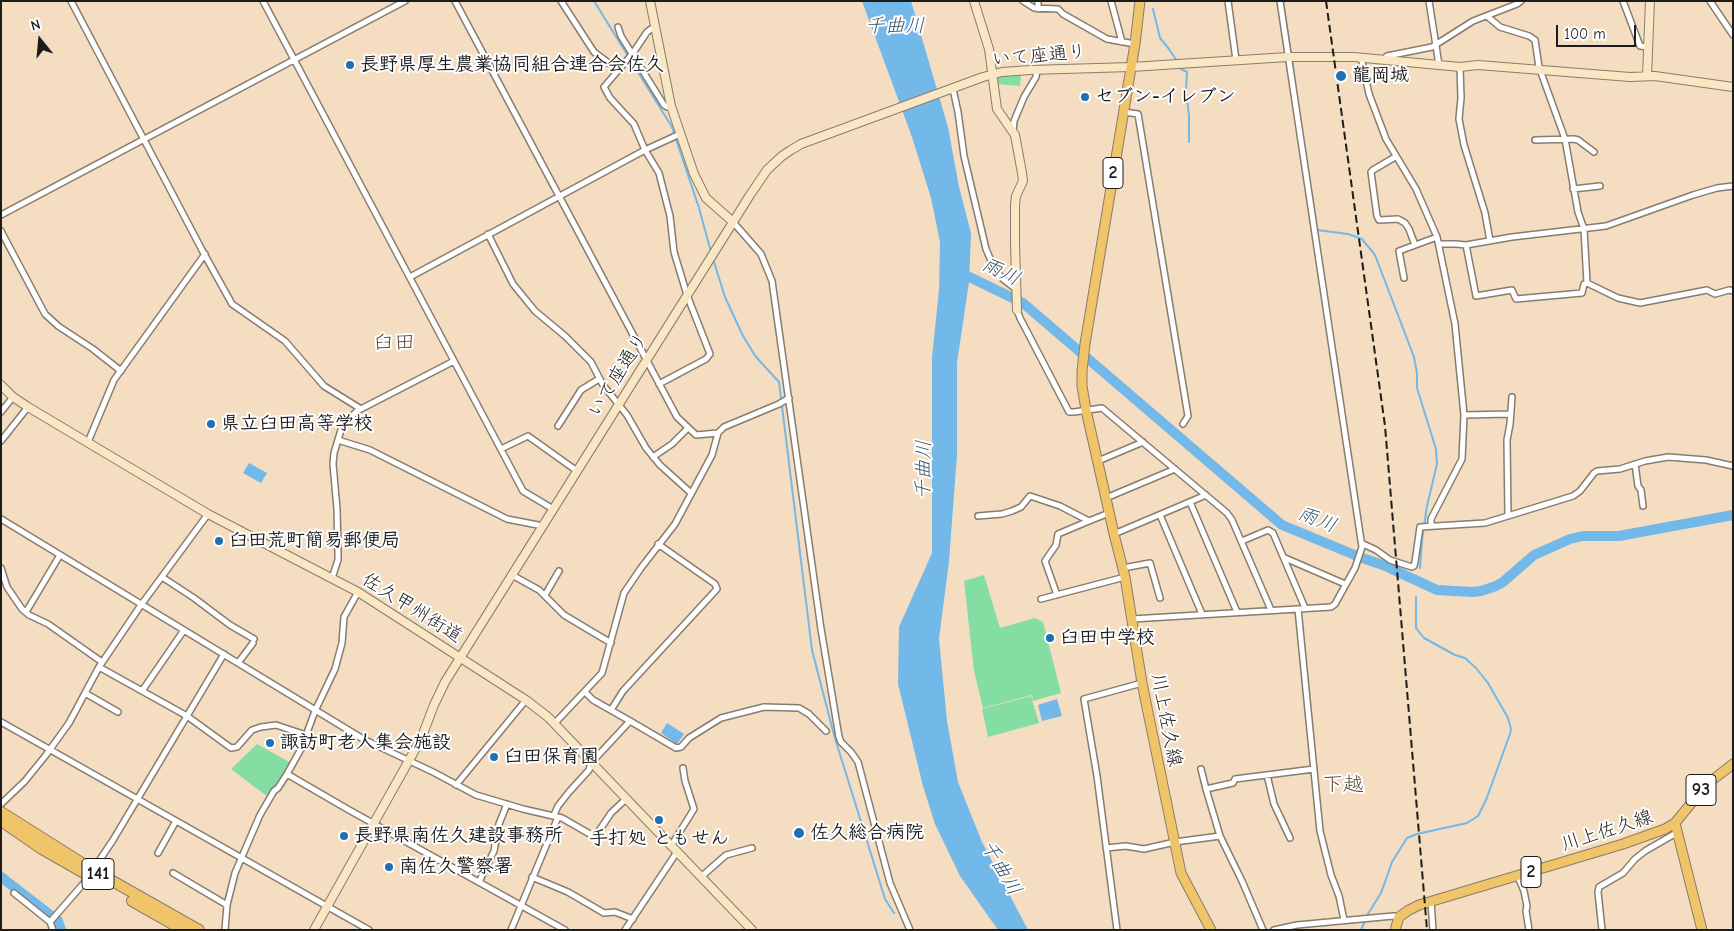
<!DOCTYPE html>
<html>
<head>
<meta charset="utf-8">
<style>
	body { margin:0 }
	#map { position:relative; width:1734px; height:931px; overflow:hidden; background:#f4ddc0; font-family:"Comic Neue",sans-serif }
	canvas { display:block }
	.frame { position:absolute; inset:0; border:2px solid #1c1c1c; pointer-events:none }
	.north { position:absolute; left:15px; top:15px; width:50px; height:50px; -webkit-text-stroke:4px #fff; paint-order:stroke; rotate:343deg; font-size:14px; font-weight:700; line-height:20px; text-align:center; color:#1c1c1c }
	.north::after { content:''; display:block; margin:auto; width:18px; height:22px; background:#1c1c1c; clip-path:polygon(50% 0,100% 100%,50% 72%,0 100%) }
	.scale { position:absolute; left:1556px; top:25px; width:80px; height:22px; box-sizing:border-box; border:2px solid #1c1c1c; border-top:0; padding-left:6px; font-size:15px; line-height:18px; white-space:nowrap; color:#1c1c1c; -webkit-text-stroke:4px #fff; paint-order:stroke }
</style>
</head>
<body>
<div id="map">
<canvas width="1734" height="931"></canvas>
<div class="frame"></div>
<div class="north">N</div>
<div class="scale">100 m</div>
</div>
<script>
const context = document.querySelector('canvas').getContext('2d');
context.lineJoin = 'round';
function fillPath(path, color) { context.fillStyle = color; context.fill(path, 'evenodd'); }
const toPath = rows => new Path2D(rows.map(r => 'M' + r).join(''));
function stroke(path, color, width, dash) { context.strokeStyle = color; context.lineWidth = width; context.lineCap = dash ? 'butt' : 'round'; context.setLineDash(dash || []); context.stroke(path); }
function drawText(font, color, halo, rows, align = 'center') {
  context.font = font + ' "Comic Neue","Klee One",sans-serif'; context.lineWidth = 4; context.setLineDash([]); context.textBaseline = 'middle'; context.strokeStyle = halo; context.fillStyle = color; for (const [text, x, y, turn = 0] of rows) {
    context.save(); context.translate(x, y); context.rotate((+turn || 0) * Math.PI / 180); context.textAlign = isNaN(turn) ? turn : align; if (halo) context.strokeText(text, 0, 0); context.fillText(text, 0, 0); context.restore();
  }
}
const green = toPath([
	[1021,75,1020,86,997,84,998,77],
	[984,575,1000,628,1035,618,1043,622,1061,693,1033,701,1032,695,983,708,974,671,964,581],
	[1031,696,1039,723,988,737,982,709],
	[257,744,291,763,268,797,231,769]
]);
const water = toPath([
	[862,1,911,1,948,127,959,187,971,233,969,282,957,363,957,455,949,561,939,639,947,721,958,782,982,842,1028,930,998,930,960,876,935,824,923,786,898,684,899,627,932,553,932,357,939,290,940,242,931,198,912,137],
	[249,463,267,473,261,483,243,473],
	[1057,699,1062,716,1042,721,1038,705],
	[667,723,684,734,677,744,661,733]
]);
const stream = toPath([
	[594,1,672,127,699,208,711,252],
	[1283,1,1291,54],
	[1153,9,1160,38,1169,49,1177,61],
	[1292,59,1296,91],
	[1179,66,1181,69,1187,72,1186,90,1189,116,1189,142],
	[1317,230,1348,234,1362,239,1375,255,1414,357,1417,373,1417,388,1436,449,1437,464,1427,506,1422,540,1420,568],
	[713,259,725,297,743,336,756,357,779,382,812,650,834,735,885,899,894,913],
	[1368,914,1381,893,1392,862,1407,838,1417,834,1467,823,1478,816,1486,800,1510,734,1511,729,1508,718,1488,683,1476,668,1465,658,1455,655,1424,638,1416,628,1416,597],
	[1361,930,1365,921]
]);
const river = toPath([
	[957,271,1023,303,1282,525,1362,558,1383,565,1437,590,1472,592,1481,591,1496,586,1503,582,1534,555,1570,539,1583,536,1619,536,1733,515],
	[1,877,58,921,61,930]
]);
const street = toPath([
	[71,1,202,250,232,304,285,341,324,386,361,409],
	[263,1,523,491,553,509],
	[455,1,677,417,696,435,718,433,724,427,779,404,789,398],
	[561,1,594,52,614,67,618,69],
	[1023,1,1034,8,1058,9,1063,14,1107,39,1135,44],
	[1038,1,1038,9],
	[1111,1,1122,42],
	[1228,1,1236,60],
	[1429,1,1439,65],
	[1623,1,1640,46,1648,47],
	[1710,1,1733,35],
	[1487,16,1500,27,1529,36,1535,40,1539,67,1565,139,1578,212,1584,229,1587,283,1618,298,1640,303,1707,290,1715,294,1729,290,1733,291],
	[618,27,621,36,664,105,667,107,671,106],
	[655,28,651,29,647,32,633,53,604,87,610,98,634,124,645,150,659,173,670,216,674,252,687,295,710,354,706,359,659,384],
	[1361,57,1369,94,1386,139,1416,189,1437,237,1455,324,1464,415,1462,459,1431,519,1431,526],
	[1384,59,1387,56,1432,47,1473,21,1517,4,1521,1],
	[1460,67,1461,98,1459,119,1464,145,1485,213,1490,241],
	[953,89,958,112,964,156,986,249,995,270,1003,279,1016,289],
	[1124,112,1138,114,1188,416,1183,424],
	[1013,131,1014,121,1024,97,1036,77,1037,69],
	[1535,140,1574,139,1578,140,1594,152],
	[1395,157,1373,170,1371,172,1377,216,1379,220,1398,219,1405,223,1409,229,1415,245],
	[1573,189,1600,186],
	[1,215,405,1],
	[733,222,761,254,772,281,821,629,839,737,841,742,851,752,858,762,890,883,910,930],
	[1,231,45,314,58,326,93,349,121,371],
	[488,234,513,284,535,311,565,336,591,362,603,385,627,415,646,448,660,465,691,493],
	[1440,244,1456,244,1466,245,1512,237,1606,226,1693,195,1717,188,1733,186],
	[1466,245,1476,296,1512,290,1516,299,1582,293,1584,284,1587,283],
	[410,277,645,150,680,134],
	[1404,278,1399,251,1437,237],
	[1017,310,1020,318,1069,412,1074,412,1102,408,1227,513,1232,520,1271,610],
	[1,412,13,397],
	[1464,415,1510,414],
	[558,426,581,390,599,379],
	[338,440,370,450,507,519,538,525,542,527],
	[1,441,28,407],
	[88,442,114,380,205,254],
	[501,449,528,436,577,471],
	[653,457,672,444,688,428],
	[1098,461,1143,442],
	[1635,464,1638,486,1641,490,1643,506],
	[1106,498,1175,469],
	[1190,502,1237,612],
	[1160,515,1202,614],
	[978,516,1002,514,1012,511,1021,507,1030,496,1060,506,1089,521,1109,513],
	[1508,516,1507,440,1510,424,1512,397],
	[1,519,363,739,433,772,476,795,523,809,562,818,595,837,611,813,626,799],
	[1114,534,1206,495],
	[1242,541,1268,530,1273,533,1305,608],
	[1363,544,1376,550,1390,560,1412,567,1414,566,1415,562,1420,527,1485,523,1573,496,1580,491,1594,473,1597,471,1620,469,1645,461,1668,457,1706,460,1733,466],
	[1285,558,1345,584],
	[1,568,7,587,22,609,29,615,48,624,102,662],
	[1123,568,1150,563,1160,598],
	[512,575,539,590,564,615,611,643],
	[162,577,194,598,230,625,254,639],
	[332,578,338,560,338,553,337,509,333,464,334,453,341,430,346,422,357,411,454,361],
	[545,595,559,571],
	[1057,595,1045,561,1056,545,1058,534,1089,521],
	[1041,599,1125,577],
	[1298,609,1320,831,1331,875,1339,896,1344,920],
	[26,612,60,555],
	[1132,619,1331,607,1335,604,1355,568,1362,547,1280,1],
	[238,663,253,643],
	[99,667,187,716,231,748,237,747,252,730,261,727,276,725,306,735],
	[142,691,184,630],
	[585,692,593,700,630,721],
	[85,693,118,712],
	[611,710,623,691,717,589,715,584,658,544],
	[1,722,369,930],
	[554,724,602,673,624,593,641,568,675,524,712,455,718,433],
	[1201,769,1206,789],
	[287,774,349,810,565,930],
	[1267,775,1274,804,1290,838],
	[456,785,526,700],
	[1,804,25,781,46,755,69,723,99,667,141,605,208,514],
	[554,815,558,806,569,792,589,770,591,763,630,721,676,748,681,747,689,738,721,718,764,707,799,708,809,714,826,731],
	[671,846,694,809,685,781,683,768],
	[1106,848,1126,846,1144,849,1175,842,1220,836],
	[158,853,176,821],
	[93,870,113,840,224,654],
	[173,873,227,905],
	[1517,875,1524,891,1527,906,1526,911,1529,930],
	[532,877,568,892,604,913,615,912,633,919],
	[701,877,726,855,752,848],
	[479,882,494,851,499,824,507,804],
	[14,893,50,922,53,930],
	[1431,902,1433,930],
	[50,922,90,876],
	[225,930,227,905,235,873,260,815,274,791,278,788,287,774,301,749,315,711,335,669,342,643,344,617,358,592],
	[511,930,558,817],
	[625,930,677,852],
	[1117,930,1097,776,1084,699,1142,683],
	[1263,930,1242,881,1220,836,1206,789,1233,783,1235,779,1314,769],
	[1274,930,1297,925,1393,916,1399,917],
	[1602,930,1598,892,1599,887,1623,873,1635,859,1645,851,1678,832]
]);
const secondary = toPath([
	[650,1,671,106,694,174,706,198,733,222],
	[974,1,989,49,997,109,1015,135,1022,173,1023,181,1016,196,1015,205,1015,243,1017,310],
	[1647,76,1650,1],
	[1,385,13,397,28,407,208,514,358,592,526,700,548,717,752,930],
	[314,930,421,739,434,705,445,682,750,195,767,170,782,156,791,150,801,144,983,77,1002,72,1030,70,1131,67,1288,57,1354,57,1460,67,1478,65,1630,77,1655,76,1733,87]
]);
const primary = toPath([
	[1140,1,1135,44,1085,344,1082,371,1082,386,1086,410,1114,534,1125,577,1142,683,1181,873,1211,930],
	[1675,823,1702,930],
	[1395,930,1399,917,1409,910,1419,905,1623,844,1665,829,1675,823,1707,784,1733,764]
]);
const highway = toPath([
	[1,812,93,870,199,930],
	[1,821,42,849,91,877],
	[132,901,183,930]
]);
const rail = toPath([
	[1326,1,1385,426,1427,930]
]);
const markers = [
	[350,65,5,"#1f6fb2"],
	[1341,76,6,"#1f6fb2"],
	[1085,97,5,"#1f6fb2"],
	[211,424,5,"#1f6fb2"],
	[219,541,5,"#1f6fb2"],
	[1050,638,5,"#1f6fb2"],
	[270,743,5,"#1f6fb2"],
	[494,757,5,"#1f6fb2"],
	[659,820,5,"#1f6fb2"],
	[799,833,6,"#1f6fb2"],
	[344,836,5,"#1f6fb2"],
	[389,867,5,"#1f6fb2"]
];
const shields = [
	[1113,173,20],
	[1701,790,30],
	[1531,872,20],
	[98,874,32]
];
const shieldNames = [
	["2",1113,173],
	["93",1701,790],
	["2",1531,872],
	["141",98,874]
];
const streetNames = [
	["いて座通り",1039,56,-5],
	["いて座通り",618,375,-58],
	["佐久甲州街道",412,608,32],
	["川上佐久線",1166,720,79],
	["川上佐久線",1607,831,-18]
];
const poiNames = [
	["長野県厚生農業協同組合連合会佐久",360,65],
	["龍岡城",1352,76],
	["セブン-イレブン",1095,97],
	["県立臼田高等学校",221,424],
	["臼田荒町簡易郵便局",229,541],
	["臼田中学校",1060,638],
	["諏訪町老人集会施設",280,743],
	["臼田保育園",504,757],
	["佐久総合病院",810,833],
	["長野県南佐久建設事務所",354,836],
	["手打処 ともせん",659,839,"center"],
	["南佐久警察署",399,867]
];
const waterNames = [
	["千曲川",895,26],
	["雨川",1001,272,26],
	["千曲川",924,470,-89],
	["雨川",1317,520,21],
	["千曲川",1001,868,60]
];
const quarterNames = [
	["臼田",394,343],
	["下越",1343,785]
];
fillPath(green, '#84dea4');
fillPath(water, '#72b8e9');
stroke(stream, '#72b8e9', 2);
stroke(river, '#72b8e9', 10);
stroke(street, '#887c6e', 8);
stroke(secondary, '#887c6e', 10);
stroke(primary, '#887c6e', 11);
stroke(highway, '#887c6e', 12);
stroke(street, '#fff', 5);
stroke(secondary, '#f9e7c3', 8);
stroke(primary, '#f0c469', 9);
stroke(highway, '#f0c469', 10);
stroke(rail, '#1c1c1c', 2, [8, 4]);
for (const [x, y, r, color] of markers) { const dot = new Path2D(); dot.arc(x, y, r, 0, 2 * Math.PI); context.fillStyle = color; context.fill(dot); stroke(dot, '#fff', 2); }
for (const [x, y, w] of shields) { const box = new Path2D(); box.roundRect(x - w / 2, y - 15.5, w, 31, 4); context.fillStyle = '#fff'; context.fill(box); stroke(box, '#1c1c1c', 1); }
drawText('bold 18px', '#1c1c1c', null, shieldNames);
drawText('19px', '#1c1c1c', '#fff', streetNames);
drawText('bold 19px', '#1c1c1c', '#fff', poiNames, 'left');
drawText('italic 20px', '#3e5a6e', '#fff', waterNames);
drawText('21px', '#624c43', '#fff', quarterNames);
</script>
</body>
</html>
